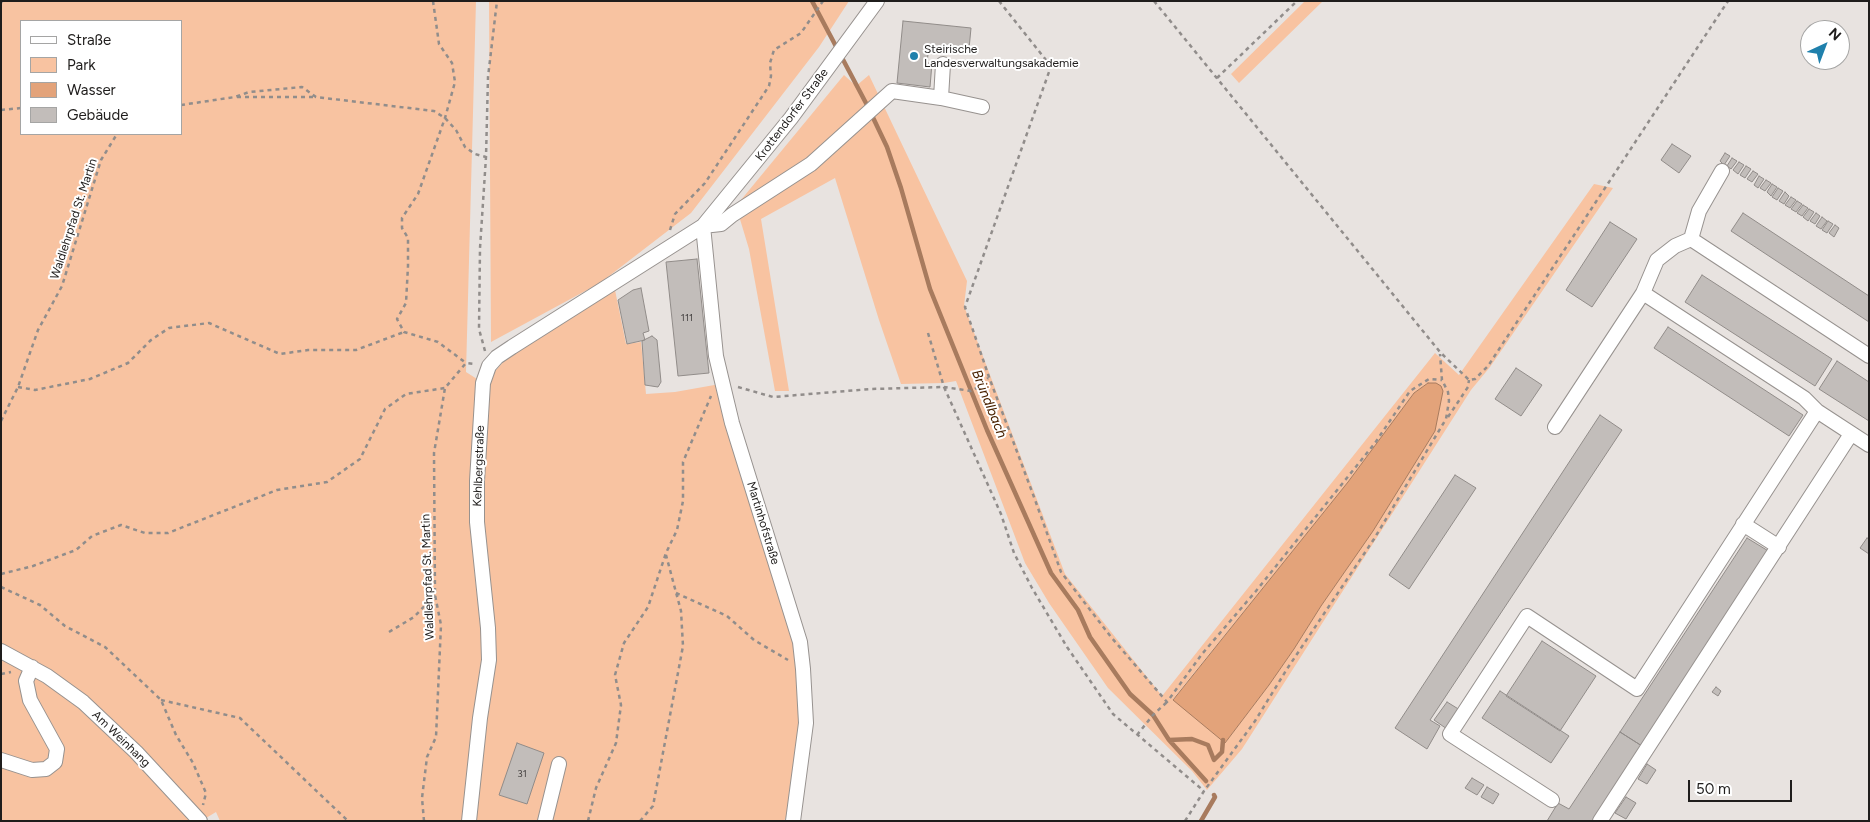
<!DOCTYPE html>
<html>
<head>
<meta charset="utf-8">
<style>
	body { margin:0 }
	#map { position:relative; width:1870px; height:822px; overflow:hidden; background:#e8e3e0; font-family:Figtree,sans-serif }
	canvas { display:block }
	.frame { position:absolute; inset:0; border:2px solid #1f1d1c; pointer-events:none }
	.legend { position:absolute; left:20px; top:20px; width:162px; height:115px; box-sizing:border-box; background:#fff; border:1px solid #a5a5a4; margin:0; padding:6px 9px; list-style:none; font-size:15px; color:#1f1d1c }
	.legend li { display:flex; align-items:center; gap:10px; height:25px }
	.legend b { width:25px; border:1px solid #a5a5a4 }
	.north { position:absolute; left:1800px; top:20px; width:50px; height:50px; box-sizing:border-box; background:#fff; border:1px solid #a5a5a4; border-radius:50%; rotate:43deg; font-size:14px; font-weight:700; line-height:20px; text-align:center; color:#1f1d1c }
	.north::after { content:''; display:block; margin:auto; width:18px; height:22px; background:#1f80ac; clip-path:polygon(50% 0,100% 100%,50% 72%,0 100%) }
	.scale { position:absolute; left:1688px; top:780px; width:104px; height:22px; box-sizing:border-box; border:2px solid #1f1d1c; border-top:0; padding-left:6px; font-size:15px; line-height:18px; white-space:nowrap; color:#1f1d1c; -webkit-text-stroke:4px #fff; paint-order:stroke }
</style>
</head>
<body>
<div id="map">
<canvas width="1870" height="822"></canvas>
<div class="frame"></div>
<ul class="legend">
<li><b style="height:6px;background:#fff"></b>Straße</li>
<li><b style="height:14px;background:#f8c3a1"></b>Park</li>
<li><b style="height:14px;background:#e3a37a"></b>Wasser</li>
<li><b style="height:14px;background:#c2bdba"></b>Gebäude</li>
</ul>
<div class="north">N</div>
<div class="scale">50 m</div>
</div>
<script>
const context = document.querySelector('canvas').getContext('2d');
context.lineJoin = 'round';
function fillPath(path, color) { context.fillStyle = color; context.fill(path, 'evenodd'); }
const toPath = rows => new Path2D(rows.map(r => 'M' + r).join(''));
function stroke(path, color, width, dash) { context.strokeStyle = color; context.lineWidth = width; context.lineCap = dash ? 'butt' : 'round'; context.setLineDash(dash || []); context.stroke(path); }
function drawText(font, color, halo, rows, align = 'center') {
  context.font = font + ' Figtree,sans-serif'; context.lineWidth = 4; context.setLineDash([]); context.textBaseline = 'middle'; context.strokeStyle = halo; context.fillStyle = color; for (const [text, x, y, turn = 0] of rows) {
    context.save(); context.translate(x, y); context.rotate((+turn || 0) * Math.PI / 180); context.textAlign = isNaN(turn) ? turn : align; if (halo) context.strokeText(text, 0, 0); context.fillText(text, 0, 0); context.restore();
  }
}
const green = toPath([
	[1,1,476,1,466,372,477,379,472,536,475,577,483,648,464,821,220,821,216,812,201,821,1,821],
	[21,21,181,21,181,134,21,134],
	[489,1,849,1,819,47,691,213,600,283,491,342],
	[1305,1,1323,1,1239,83,1231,74],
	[844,75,856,86,869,75,967,281,964,306,1065,574,1162,696,1435,353,1459,375,1594,184,1613,188,1490,367,1471,390,1242,749,1207,790,1192,771,1108,688,1049,603,1025,563,956,381,944,383,901,384,879,320,835,178,761,219,789,391,775,391,749,249,736,206],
	[1428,383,1435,431,1372,532,1321,606,1294,649,1269,685,1225,743,1173,699,1348,482,1414,393],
	[615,290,626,344,641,342,646,394,675,392,720,384,798,651,803,720,787,815,784,821,476,821,480,748,484,718,483,479,490,383,495,371,507,358]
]);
const water = toPath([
	[1428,383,1436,383,1441,386,1443,391,1435,431,1373,531,1321,606,1294,649,1269,685,1225,743,1173,700,1348,482,1414,393,1428,383]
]);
const stream = toPath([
	[812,1,867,105,887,147,901,188,930,289,987,430,1051,573,1078,610,1090,637,1130,694,1153,715,1169,740,1206,781],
	[1169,740,1192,739,1208,745,1214,760,1222,752,1223,740],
	[1201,821,1215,797,1214,795]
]);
const building = toPath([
	[903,21,971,28,969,49,929,46,927,63,932,63,930,87,897,83,903,21],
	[1672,144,1691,156,1679,173,1661,160,1672,144],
	[1725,153,1730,156,1724,165,1720,161,1725,153],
	[1732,158,1737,161,1731,169,1727,166,1732,158],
	[1739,162,1744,165,1738,174,1733,170,1739,162],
	[1746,166,1751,169,1745,178,1740,175,1746,166],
	[1753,171,1758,174,1752,182,1747,179,1753,171],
	[1759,176,1764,179,1758,188,1754,185,1759,176],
	[1766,180,1771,183,1765,191,1760,188,1766,180],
	[1772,184,1777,187,1771,196,1767,192,1772,184],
	[1778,188,1783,191,1777,200,1772,197,1778,188],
	[1785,192,1789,196,1784,204,1779,201,1785,192],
	[1791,197,1796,200,1790,208,1785,205,1791,197],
	[1797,201,1802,204,1796,212,1791,209,1797,201],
	[1803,205,1808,208,1802,216,1797,213,1803,205],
	[1809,209,1814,212,1808,221,1803,217,1809,209],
	[1743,213,1869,296,1869,322,1731,231,1743,213],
	[1816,213,1820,216,1815,224,1810,221,1816,213],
	[1822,217,1827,221,1821,229,1816,226,1822,217],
	[1828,221,1833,224,1827,233,1822,230,1828,221],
	[1610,222,1637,239,1592,307,1566,290,1610,222],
	[1835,225,1839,228,1834,237,1829,233,1835,225],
	[697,259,709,373,678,376,666,262,697,259],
	[1702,275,1832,359,1815,386,1685,302,1702,275],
	[641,288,649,331,643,333,645,340,627,344,618,300,633,290,641,288],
	[1668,327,1803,415,1789,436,1654,348,1668,327],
	[652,336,657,340,661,382,658,387,645,385,642,341,652,336],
	[1837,361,1869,382,1869,421,1819,389,1837,361],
	[1516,368,1542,385,1521,416,1495,399,1516,368],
	[1600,415,1622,430,1430,720,1440,726,1427,749,1395,728,1600,415],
	[1455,475,1476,488,1409,589,1389,575,1455,475],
	[1747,538,1770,552,1642,746,1620,732,1747,538],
	[1867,538,1869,539,1869,554,1860,548,1867,538],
	[1542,641,1596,676,1560,731,1506,696,1542,641],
	[1716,687,1721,691,1718,696,1712,692,1716,687],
	[1500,691,1569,736,1551,763,1482,718,1500,691],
	[1447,702,1460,710,1447,729,1434,720,1447,702],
	[1620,732,1642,746,1594,821,1547,821,1558,803,1569,809,1620,732],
	[517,743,544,753,527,804,499,795,517,743],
	[1647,764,1656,770,1647,784,1638,779,1647,764],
	[1472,778,1484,785,1477,795,1465,788,1472,778],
	[1487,787,1499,794,1493,804,1481,797,1487,787],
	[1626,797,1636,803,1626,819,1615,813,1626,797]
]);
const path = toPath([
	[433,1,439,44,452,63,455,82,445,118,418,194,402,218,402,228,408,238,408,266,406,303,397,319,404,332,438,342,466,363],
	[999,1,1046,60,1049,72,965,307,989,377,1034,497,1061,572,1111,637,1167,702,1202,654,1256,591,1375,443,1410,391,1429,379,1442,380],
	[1154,1,1440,352,1469,380,1475,379,1488,366,1728,1],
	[1,3,2,1],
	[1217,78,1297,1],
	[237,97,314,97],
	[181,105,235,97,249,92,302,87,316,97,434,111,445,118,456,130,465,147,475,154,486,157],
	[1,110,21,108],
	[670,230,675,214,705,183,769,86,771,76,770,63,774,50,801,33,823,1],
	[928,333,944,387,971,391,980,386,988,378],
	[485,351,479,329,480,248,486,157,488,77,497,1],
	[18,387,35,390,90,379,128,363,151,340,169,328,209,323,280,354,308,350,356,350,404,332],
	[738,387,773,397,871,389,944,387,1001,514,1014,553,1032,588,1067,647,1113,714,1204,791],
	[1448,417,1468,387,1469,380],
	[1,421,18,387,38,330,62,286,101,160,117,134],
	[1,574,33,566,76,550,92,536,121,525,145,533,168,533,277,490,327,482,360,459,385,409,406,394,445,388],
	[1,587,40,605,65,626,105,647,161,700,176,735,193,763,206,793,203,805],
	[676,593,727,616,754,640,788,660],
	[389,632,414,617,435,595],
	[1,674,11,672],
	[161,700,240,718,348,821],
	[1137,735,1153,715,1167,702],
	[424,821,422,798,427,757,436,737,441,625,435,595,434,453,445,388,466,363,476,364],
	[588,821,596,788,616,743,621,705,615,675,624,643,648,607,666,553,677,530,683,501,683,462,711,396],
	[640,821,653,806,683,646,681,611,666,555],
	[1185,821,1204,791,1255,721,1287,669,1374,539,1446,419,1449,401,1448,392,1442,380,1440,354]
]);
const minor = toPath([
	[941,98,982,107],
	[703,226,716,356,721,377,732,423,800,642,803,669,806,723,793,821],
	[703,226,721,224,732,215,811,164,892,91,941,98,943,64],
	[1691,239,1869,356],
	[1643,293,1804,398,1817,411,1869,445],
	[1555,427,1643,293,1657,260,1675,246,1691,239,1699,211,1722,171],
	[1743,524,1779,547],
	[1,651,47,676,83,702,136,752,200,821],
	[1,760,32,770,46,769,55,762,57,749,30,700,26,681,32,667],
	[1552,800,1450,734,1527,616,1637,689,1817,411],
	[469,821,480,718,489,660,488,628,477,522,477,481,483,383,489,366,497,357,512,347,703,226,791,118,877,1],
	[545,821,559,764],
	[1600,821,1851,434]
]);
const markers = [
	[914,56,5,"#1f80ac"]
];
const numberNames = [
	["111",687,318],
	["31",522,774]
];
const poiNames = [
	["Steirische",924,49],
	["Landesverwaltungsakademie",924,63]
];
const streetNames = [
	["Krottendorfer Straße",792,115,-53],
	["Waldlehrpfad St. Martin",74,219,-72],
	["Kehlbergstraße",479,466,-88],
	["Martinhofstraße",763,523,73],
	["Waldlehrpfad St. Martin",428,577,-92],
	["Am Weinhang",121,739,44]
];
const waterNames = [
	["Bründlbach",989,404,68]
];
fillPath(green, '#f8c3a1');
fillPath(water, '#e3a37a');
stroke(water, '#a87b5e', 1);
stroke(stream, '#a87b5e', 4.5);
fillPath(building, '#c2bdba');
stroke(building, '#918c89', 1);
stroke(minor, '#97928f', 16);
stroke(path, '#918d8b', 2.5, [4, 4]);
stroke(minor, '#fff', 14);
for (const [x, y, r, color] of markers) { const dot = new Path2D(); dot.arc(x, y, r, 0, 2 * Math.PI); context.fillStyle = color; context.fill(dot); stroke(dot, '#fff', 2); }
drawText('10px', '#484544', null, numberNames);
drawText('12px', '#1f1d1c', '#fff', poiNames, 'left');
drawText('12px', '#1f1d1c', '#fff', streetNames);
drawText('italic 14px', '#4a2201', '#fff', waterNames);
</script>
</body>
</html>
